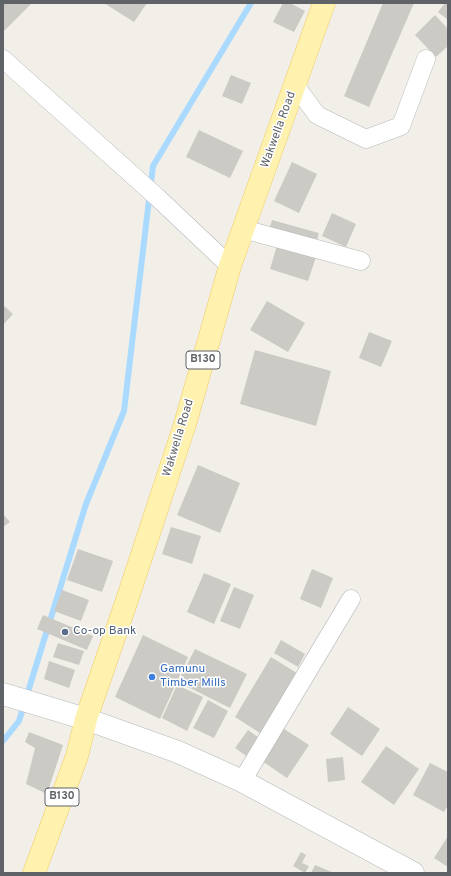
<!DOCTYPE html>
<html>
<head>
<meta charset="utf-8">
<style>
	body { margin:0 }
	#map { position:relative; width:451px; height:876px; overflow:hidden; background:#f1efe8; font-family:Overpass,sans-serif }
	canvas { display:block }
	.frame { position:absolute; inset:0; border:4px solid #5f6368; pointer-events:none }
</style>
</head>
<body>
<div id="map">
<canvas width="451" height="876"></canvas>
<div class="frame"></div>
</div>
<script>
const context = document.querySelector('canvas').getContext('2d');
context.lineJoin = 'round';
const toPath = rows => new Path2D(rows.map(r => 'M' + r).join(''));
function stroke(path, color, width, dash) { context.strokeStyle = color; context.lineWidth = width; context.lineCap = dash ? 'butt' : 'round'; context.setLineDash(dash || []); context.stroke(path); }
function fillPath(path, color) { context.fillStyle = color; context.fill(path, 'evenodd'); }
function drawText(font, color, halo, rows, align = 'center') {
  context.font = font + ' Overpass,sans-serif'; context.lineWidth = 3; context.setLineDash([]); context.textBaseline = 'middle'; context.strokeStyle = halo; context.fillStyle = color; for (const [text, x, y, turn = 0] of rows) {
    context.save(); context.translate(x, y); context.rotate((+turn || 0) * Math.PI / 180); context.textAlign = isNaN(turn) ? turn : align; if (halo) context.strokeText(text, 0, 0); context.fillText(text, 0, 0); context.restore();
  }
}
const stream = toPath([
	[3,741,19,721,86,504,124,411,153,166,251,3]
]);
const building = toPath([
	[3,3,32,3,3,32],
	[104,3,147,3,134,22],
	[283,3,290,3,305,11,294,32,273,22],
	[383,3,414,3,369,107,344,96],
	[445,3,448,3,448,20,438,12],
	[435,15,448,29,448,46,436,57,415,35],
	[231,75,251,83,242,104,222,96],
	[199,130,243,151,230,178,186,157],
	[292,162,317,174,299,213,274,201],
	[332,213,356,224,346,247,322,236],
	[272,220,319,233,315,247,268,234],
	[278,242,317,254,308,281,270,269],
	[267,301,305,323,288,352,250,330],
	[3,305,13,314,3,325],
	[369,332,392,341,381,367,359,358],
	[255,350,331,371,316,426,240,404],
	[198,465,240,483,220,533,177,515],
	[3,514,10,522,3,527],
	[171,527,201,536,192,564,162,554],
	[78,549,113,561,102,592,67,580],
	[312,569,333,578,321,608,300,599],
	[204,573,231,584,214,624,187,612],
	[234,587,254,595,240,629,220,621],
	[62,590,89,600,81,621,54,611],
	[43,615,93,636,87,650,37,629],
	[143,635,188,657,160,719,115,697],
	[281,640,305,654,298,667,274,653],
	[58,643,84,651,79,665,53,657],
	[195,649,247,674,230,708,178,682],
	[271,657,300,675,263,735,235,717],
	[49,661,75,670,69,688,44,679],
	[177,685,203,697,187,731,162,718],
	[208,700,228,711,214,738,193,728],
	[348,707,380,729,362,756,330,734],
	[281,727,309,745,287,778,259,759],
	[248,730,262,740,249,758,235,748],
	[29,732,63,745,47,794,26,784,35,748,25,742],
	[386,746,419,769,394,805,361,782],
	[343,757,345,780,328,782,326,759],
	[430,763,448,772,448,805,444,812,413,795],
	[448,836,448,867,434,858],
	[301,852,306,855,302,863,309,866,305,873,293,866],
	[315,865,334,873,311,873]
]);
const minor = toPath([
	[3,59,158,198,230,266],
	[295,85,317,115,366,139,401,126,426,59],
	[243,229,361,261],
	[242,781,351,599]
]);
const tertiary = toPath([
	[86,719,178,752,242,781,413,873]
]);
const secondary = toPath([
	[3,694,86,719]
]);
const primary = toPath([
	[34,873,77,756,86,719,127,600,185,424,230,266,324,3]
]);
const markers = [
	[65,632,4,"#5c6f8a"],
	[152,677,4,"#3f7fe0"]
];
const shields = [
	[203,360,34],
	[62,797,34]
];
const shieldNames = [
	["B130",203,360],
	["B130",62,797]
];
const streetNames = [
	["Wakwella Road",279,130,-70],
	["Wakwella Road",179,438,-73]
];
const serviceNames = [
	["Co-op Bank",73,632]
];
const shopNames = [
	["Gamunu",160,670],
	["Timber Mills",160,684]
];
stroke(stream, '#aadaff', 6);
fillPath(building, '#cccac5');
stroke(minor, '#b5b8bc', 19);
stroke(tertiary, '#b5b8bc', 23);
stroke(secondary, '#b6babf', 23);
stroke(primary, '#f2c960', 23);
stroke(minor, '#fff', 18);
stroke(tertiary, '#fff', 22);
stroke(secondary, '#fff', 22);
stroke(primary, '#fff2af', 22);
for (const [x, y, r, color] of markers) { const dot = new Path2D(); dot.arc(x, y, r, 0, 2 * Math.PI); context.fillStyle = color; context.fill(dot); stroke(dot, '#fff', 1.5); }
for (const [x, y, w] of shields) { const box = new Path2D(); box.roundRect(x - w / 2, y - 9, w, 18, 3); context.fillStyle = '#fff'; context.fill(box); stroke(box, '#5f6368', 1); }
drawText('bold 11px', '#5f6368', null, shieldNames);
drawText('12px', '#5f6368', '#fff', streetNames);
drawText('12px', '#4e5e75', '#fff', serviceNames, 'left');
drawText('12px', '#366cbe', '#fff', shopNames, 'left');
</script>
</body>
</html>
